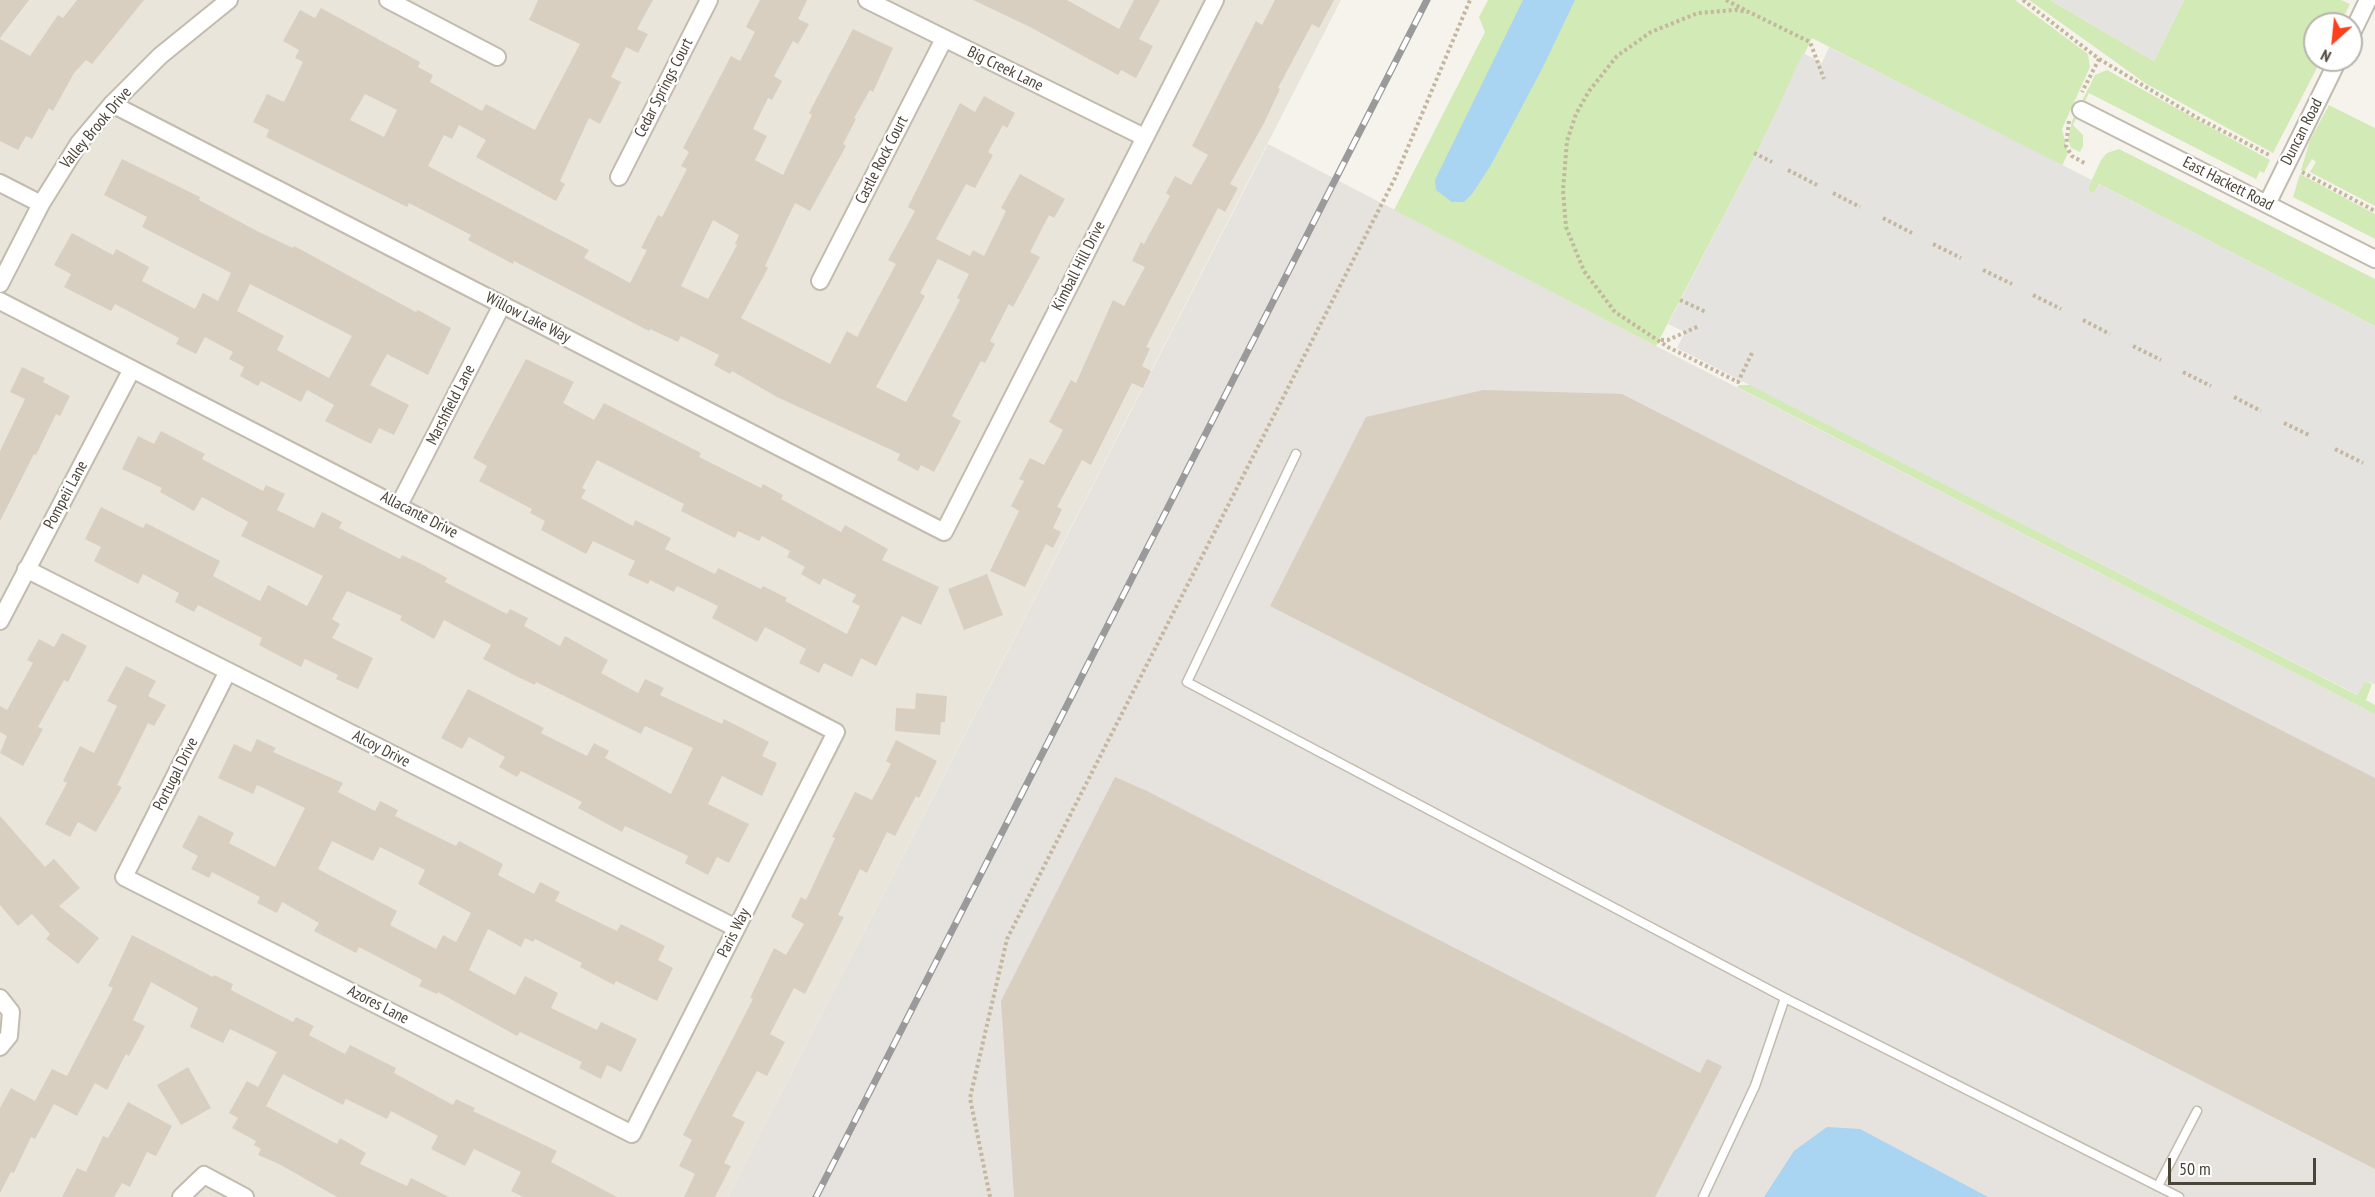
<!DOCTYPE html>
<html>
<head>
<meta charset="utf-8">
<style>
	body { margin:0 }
	#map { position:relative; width:2375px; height:1197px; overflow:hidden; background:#f6f3ec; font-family:"PT Sans Narrow",sans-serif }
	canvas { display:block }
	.north { position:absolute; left:2303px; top:12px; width:60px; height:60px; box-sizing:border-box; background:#fff; border:2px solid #b7b4b0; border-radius:50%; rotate:207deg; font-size:16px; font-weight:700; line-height:24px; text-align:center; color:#4b4439 }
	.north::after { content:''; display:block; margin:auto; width:21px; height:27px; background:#fc3f1d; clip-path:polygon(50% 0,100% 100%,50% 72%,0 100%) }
	.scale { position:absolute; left:2168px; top:1158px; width:148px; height:27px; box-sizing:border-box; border:3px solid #4b4439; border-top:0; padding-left:8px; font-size:18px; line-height:21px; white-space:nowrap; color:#4b4439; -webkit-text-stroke:4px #fff; paint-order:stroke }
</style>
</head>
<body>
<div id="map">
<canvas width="2375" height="1197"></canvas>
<div class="north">N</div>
<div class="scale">50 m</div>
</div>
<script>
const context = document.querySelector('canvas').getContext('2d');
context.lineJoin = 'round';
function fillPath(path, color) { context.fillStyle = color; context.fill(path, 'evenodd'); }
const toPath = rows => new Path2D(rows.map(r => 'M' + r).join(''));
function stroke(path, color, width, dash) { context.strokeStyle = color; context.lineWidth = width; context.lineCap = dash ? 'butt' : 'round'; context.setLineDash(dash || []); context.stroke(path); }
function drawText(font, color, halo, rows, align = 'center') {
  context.font = font + ' "PT Sans Narrow",sans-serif'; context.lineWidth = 4.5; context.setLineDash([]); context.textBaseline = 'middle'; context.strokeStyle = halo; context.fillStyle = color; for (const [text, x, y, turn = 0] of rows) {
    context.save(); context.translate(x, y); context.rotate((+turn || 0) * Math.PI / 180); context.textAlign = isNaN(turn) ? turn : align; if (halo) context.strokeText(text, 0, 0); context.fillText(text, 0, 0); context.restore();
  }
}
const residential = toPath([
	[0,0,1341,0,728,1197,0,1197]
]);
const industrial = toPath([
	[1268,144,1656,346,2375,714,2375,1197,728,1197]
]);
const green = toPath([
	[1488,0,2015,0,2088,54,2090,67,2062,129,2068,153,2062,166,1812,38,1759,148,1656,346,1394,210,1485,32,1479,17],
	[2029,0,2050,0,2154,61,2184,0,2341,0,2350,4,2340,24,2315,24,2315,60,2321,60,2273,153,2145,83],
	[2107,70,2270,160,2264,173,2260,171,2256,179,2089,93,2073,125,2083,135,2083,146,2080,152,2071,148,2068,139,2072,121,2095,75],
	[2329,105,2375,128,2375,206,2310,172,2316,162,2312,159,2304,172,2301,170,2310,140],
	[2119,149,2375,279,2375,326,2099,184,2095,192,2090,193,2088,188,2101,160,2107,153],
	[2300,174,2375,214,2375,239,2293,197],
	[1739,385,1751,385,2357,695,2365,681,2372,684,2366,700,2375,705,2375,714,1737,387]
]);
const parking = toPath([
	[2050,0,2184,0,2154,61],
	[1829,47,2092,180,2088,188,2090,193,2095,192,2099,184,2375,326,2375,684,2365,681,2358,695,1677,348,1685,332,1668,324,1759,148,1803,53,1822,63]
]);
const water = toPath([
	[1523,0,1575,0,1543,67,1491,165,1472,194,1464,202,1452,202,1436,190,1435,180],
	[1827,1127,1860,1129,1988,1197,1764,1197,1794,1151]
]);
const building = toPath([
	[0,0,29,0,0,38],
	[77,0,144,0,92,64,86,60,74,73,53,111,49,108,32,139,26,136,18,150,0,141,0,39,30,56,58,15,63,18],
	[538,0,653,0,637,29,648,34,638,53,626,47,611,77,621,82,600,124,589,118,560,181,565,184,556,201,476,157,486,140,459,125,452,139,444,135,428,166,589,250,584,258,630,283,647,250,641,248,658,215,662,217,687,169,681,166,689,152,683,148,731,56,740,61,755,32,746,27,760,0,807,0,798,19,809,24,798,44,793,41,774,76,782,81,772,100,768,98,753,129,767,136,755,160,783,175,812,115,809,113,853,29,893,48,873,92,870,90,854,118,856,119,843,144,846,146,810,211,795,203,765,266,768,268,741,318,830,364,847,331,857,337,896,264,888,260,915,211,908,207,960,103,975,112,984,96,1015,113,1007,128,1003,125,988,152,993,155,975,188,966,184,936,239,970,256,973,250,984,256,1006,211,1001,208,1020,174,1065,199,1054,218,1049,215,1030,252,1040,257,1013,307,1009,304,990,341,995,344,985,363,981,361,952,416,961,421,934,472,921,465,918,471,897,460,900,454,777,397,732,371,730,374,714,365,719,355,681,336,678,342,650,329,649,331,514,261,513,264,468,240,471,235,409,203,407,207,266,137,269,130,253,122,267,94,284,102,303,62,295,58,299,50,283,41,300,10,315,18,321,8,420,62,418,67,433,75,430,82,482,111,486,104,535,130,580,44,529,20],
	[365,94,397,110,384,137,350,120],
	[713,220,739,235,735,244,737,245,708,299,681,286],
	[938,259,969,274,957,298,960,300,906,402,876,387,925,296,920,293],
	[973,0,1067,0,1119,29,1134,0,1160,0,1139,39,1153,46,1136,78,1121,70,1118,75,1030,27],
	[1275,0,1334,0,1319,28,1312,24,1278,88,1280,89,1264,123,1230,184,1238,188,1225,212,1218,208,1146,347,1150,348,1142,366,1151,371,1143,388,1132,383,1091,465,1082,460,1057,507,1062,509,1053,528,1061,532,1053,548,1046,544,1025,587,990,571,1019,511,1011,506,1024,481,1019,479,1030,458,1044,465,1063,430,1049,422,1071,380,1076,383,1113,300,1124,306,1145,267,1132,261,1141,242,1144,244,1170,196,1166,193,1175,176,1191,185,1208,155,1192,146,1256,21,1262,25],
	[122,159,200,197,199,200,257,231,293,248,294,246,416,312,418,310,451,328,428,375,387,354,370,385,409,405,394,435,379,428,371,444,325,421,334,405,307,390,301,402,261,381,258,386,240,376,244,367,229,359,233,352,205,337,196,354,176,344,179,338,115,304,111,311,64,287,71,274,54,265,72,233,113,255,116,249,149,267,142,281,195,309,203,293,218,301,231,273,142,227,147,217,104,195],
	[250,284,352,336,329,378,277,350,284,336,237,311],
	[526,359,574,382,563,403,594,420,604,403,701,453,699,457,761,488,763,484,783,495,781,499,841,532,845,525,888,549,882,560,939,587,921,625,902,616,876,666,861,658,852,677,824,663,819,673,799,663,806,649,765,627,757,642,712,618,718,606,677,586,674,592,650,580,648,584,628,575,635,561,593,541,586,554,541,530,545,521,530,513,532,509,479,481,487,466,473,458],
	[597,460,684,504,681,511,735,538,738,531,759,541,762,536,790,551,787,557,805,567,801,574,820,585,823,578,856,595,852,602,860,606,847,634,785,601,787,598,763,586,761,589,718,568,715,574,665,549,671,538,635,520,633,526,581,498,586,490,582,488],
	[22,367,45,378,43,382,70,396,60,416,56,414,36,455,34,454,0,521,0,451,25,399,10,392],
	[1483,390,1622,394,2375,778,2375,1169,1270,606,1366,417],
	[161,431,205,454,202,459,263,491,266,485,285,494,277,510,314,528,322,512,342,522,339,528,400,559,402,555,421,564,447,578,445,582,507,614,510,609,528,618,524,626,560,646,565,636,608,660,601,673,638,693,645,679,664,688,660,695,722,724,724,719,769,742,762,756,777,763,762,796,722,776,708,804,749,824,729,863,717,857,708,875,685,863,688,856,625,826,622,832,578,808,582,802,521,771,517,777,499,767,505,757,469,737,462,749,441,738,468,689,544,728,541,733,587,756,594,743,609,751,605,758,671,794,693,748,645,726,641,734,536,682,535,685,518,677,483,659,491,645,444,620,434,639,400,620,402,616,347,591,332,619,340,624,332,638,373,658,358,689,336,679,338,675,305,659,301,667,274,653,259,645,262,638,198,605,194,612,175,602,179,593,143,574,138,584,94,561,101,547,85,539,101,507,143,528,146,523,220,561,213,576,260,601,268,585,307,606,323,576,241,536,248,522,202,497,194,511,160,492,162,488,122,469,138,436,154,444],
	[987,574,1003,615,964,630,948,589],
	[62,633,87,646,68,682,64,680,38,727,43,729,23,766,0,753,7,736,0,732,0,706,7,710,33,663,27,660,39,639,54,647],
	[126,666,156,681,148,696,166,705,154,726,148,723,117,785,122,787,96,832,78,822,70,837,45,824,67,783,63,781,80,746,94,753,117,706,107,701],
	[916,693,947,696,945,722,941,722,940,735,895,731,896,708,915,709],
	[257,739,276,748,273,752,343,783,338,792,375,811,380,801,398,810,395,816,456,846,459,841,503,864,498,875,534,894,540,882,560,892,555,901,617,931,621,924,665,946,658,960,673,968,657,1001,616,981,614,985,580,967,582,963,535,939,533,942,525,938,521,947,488,929,469,970,515,995,525,976,558,993,551,1008,597,1030,601,1022,637,1039,621,1072,607,1065,601,1079,579,1068,582,1062,520,1032,517,1036,438,992,437,994,419,986,422,980,359,947,356,953,314,931,319,923,282,902,277,913,257,903,260,897,212,872,209,878,191,869,198,856,182,847,199,815,234,833,229,843,275,867,292,834,305,808,257,785,253,794,218,778,234,744,251,752],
	[332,841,373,861,380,847,425,870,418,884,471,913,456,942,443,935,436,949,390,925,397,911,318,869],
	[896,740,937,761,919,798,916,796,895,836,887,832,867,873,860,869,838,915,844,917,805,994,794,988,770,1034,785,1042,767,1076,757,1071,732,1116,745,1122,724,1163,731,1166,715,1197,684,1197,695,1174,679,1166,692,1140,683,1135,753,999,750,998,774,948,786,955,804,924,791,917,801,897,806,900,835,838,832,837,855,792,872,800,891,764,886,761],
	[1115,777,1147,791,1700,1073,1707,1059,1722,1066,1655,1197,1014,1197,1001,1001],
	[0,816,45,867,54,859,80,888,59,906,99,938,78,964,46,939,50,934,32,914,18,926,0,905],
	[132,935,213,977,214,975,233,984,231,990,293,1022,296,1017,314,1026,309,1035,345,1054,350,1045,396,1068,394,1073,453,1105,456,1099,475,1108,473,1111,557,1151,551,1162,617,1197,523,1197,511,1191,521,1172,474,1149,465,1166,431,1149,438,1136,391,1111,387,1119,346,1099,343,1105,283,1074,266,1106,337,1144,340,1138,366,1153,360,1164,407,1186,411,1178,449,1197,337,1197,279,1164,258,1155,261,1149,254,1145,256,1141,232,1128,238,1118,229,1113,247,1081,258,1087,277,1052,230,1029,223,1043,190,1027,198,1008,151,982,133,1020,145,1026,129,1056,126,1054,107,1090,95,1083,77,1116,54,1104,35,1139,31,1137,14,1173,11,1172,0,1193,0,1108,11,1088,35,1101,52,1069,67,1076,113,988,108,986],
	[188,1067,211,1108,181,1125,157,1085],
	[128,1102,172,1126,156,1156,147,1152,130,1187,122,1183,114,1197,62,1197,77,1168,86,1172,103,1136,108,1138]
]);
const path = toPath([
	[1726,0,1745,10],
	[2023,0,2099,59,2082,92],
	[2099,59,2196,117,2271,156],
	[2069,121,2066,146,2072,156,2086,164],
	[1754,153,1772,162],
	[1788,170,1817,185],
	[2302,172,2375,211],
	[1833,193,1860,207],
	[1883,218,1912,233],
	[1933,244,1961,258],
	[1983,270,2012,284],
	[2033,295,2061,309],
	[1680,300,1706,312],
	[2083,320,2110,334],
	[1661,340,1668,340,1699,326],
	[2133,346,2161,360],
	[1752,353,1738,382,1668,347,1615,312,1584,271,1566,227,1563,190,1567,141,1576,114,1589,91,1617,56,1651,32,1698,13,1736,10,1749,12,1810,42,1824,79],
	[2183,372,2211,386],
	[2234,397,2261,411],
	[2284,423,2311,436],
	[2335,449,2363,463],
	[990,1197,970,1098,1007,939,1395,178,1470,0]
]);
const service = toPath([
	[1296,454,1187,682,1785,998,2179,1197],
	[2158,1186,2197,1111],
	[1703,1197,1755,1086,1785,998]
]);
const minor = toPath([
	[388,0,497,57],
	[867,0,1144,137],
	[2351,35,2368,0],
	[112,104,944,532,1215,0],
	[2081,110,2375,259],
	[619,177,709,0],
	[0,183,41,204],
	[2267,204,2338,60],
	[820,281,944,39],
	[0,284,41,204,79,143,112,104,160,56,229,0],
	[0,301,836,732,632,1134,124,877,228,671],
	[399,505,502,305],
	[26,569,736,928],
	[0,621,132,369],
	[0,998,11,1012,9,1036,0,1047],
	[181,1197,204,1175,245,1197]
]);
const rail = toPath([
	[816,1197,1427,0]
]);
const streetNames = [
	["Big Creek Lane",1005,69,26],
	["Cedar Springs Court",664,88,-63],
	["Valley Brook Drive",96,128,-50],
	["Duncan Road",2302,132,-63],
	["Castle Rock Court",882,160,-63],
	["East Hackett Road",2228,184,27],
	["Kimball Hill Drive",1079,266,-63],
	["Willow Lake Way",528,318,27],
	["Marshfield Lane",451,405,-63],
	["Pompeii Lane",66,495,-62],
	["Allacante Drive",419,515,27],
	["Alcoy Drive",381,749,27],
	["Portugal Drive",176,774,-63],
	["Paris Way",734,933,-63],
	["Azores Lane",378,1005,27]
];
fillPath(residential, '#eae5da');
fillPath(industrial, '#e6e2dd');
fillPath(green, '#d2eab5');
fillPath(parking, '#e5e3e0');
fillPath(water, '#a9d4f2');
fillPath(building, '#d8cfc1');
stroke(service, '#c2bbae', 11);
stroke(minor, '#c2bbae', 20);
stroke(path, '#c4b79f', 4, [3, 3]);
stroke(service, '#fff', 8);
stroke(minor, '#fff', 16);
stroke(rail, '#9a9a9a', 7);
stroke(rail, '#fff', 4.5, [14]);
drawText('16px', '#4b4439', '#fff', streetNames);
</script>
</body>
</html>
